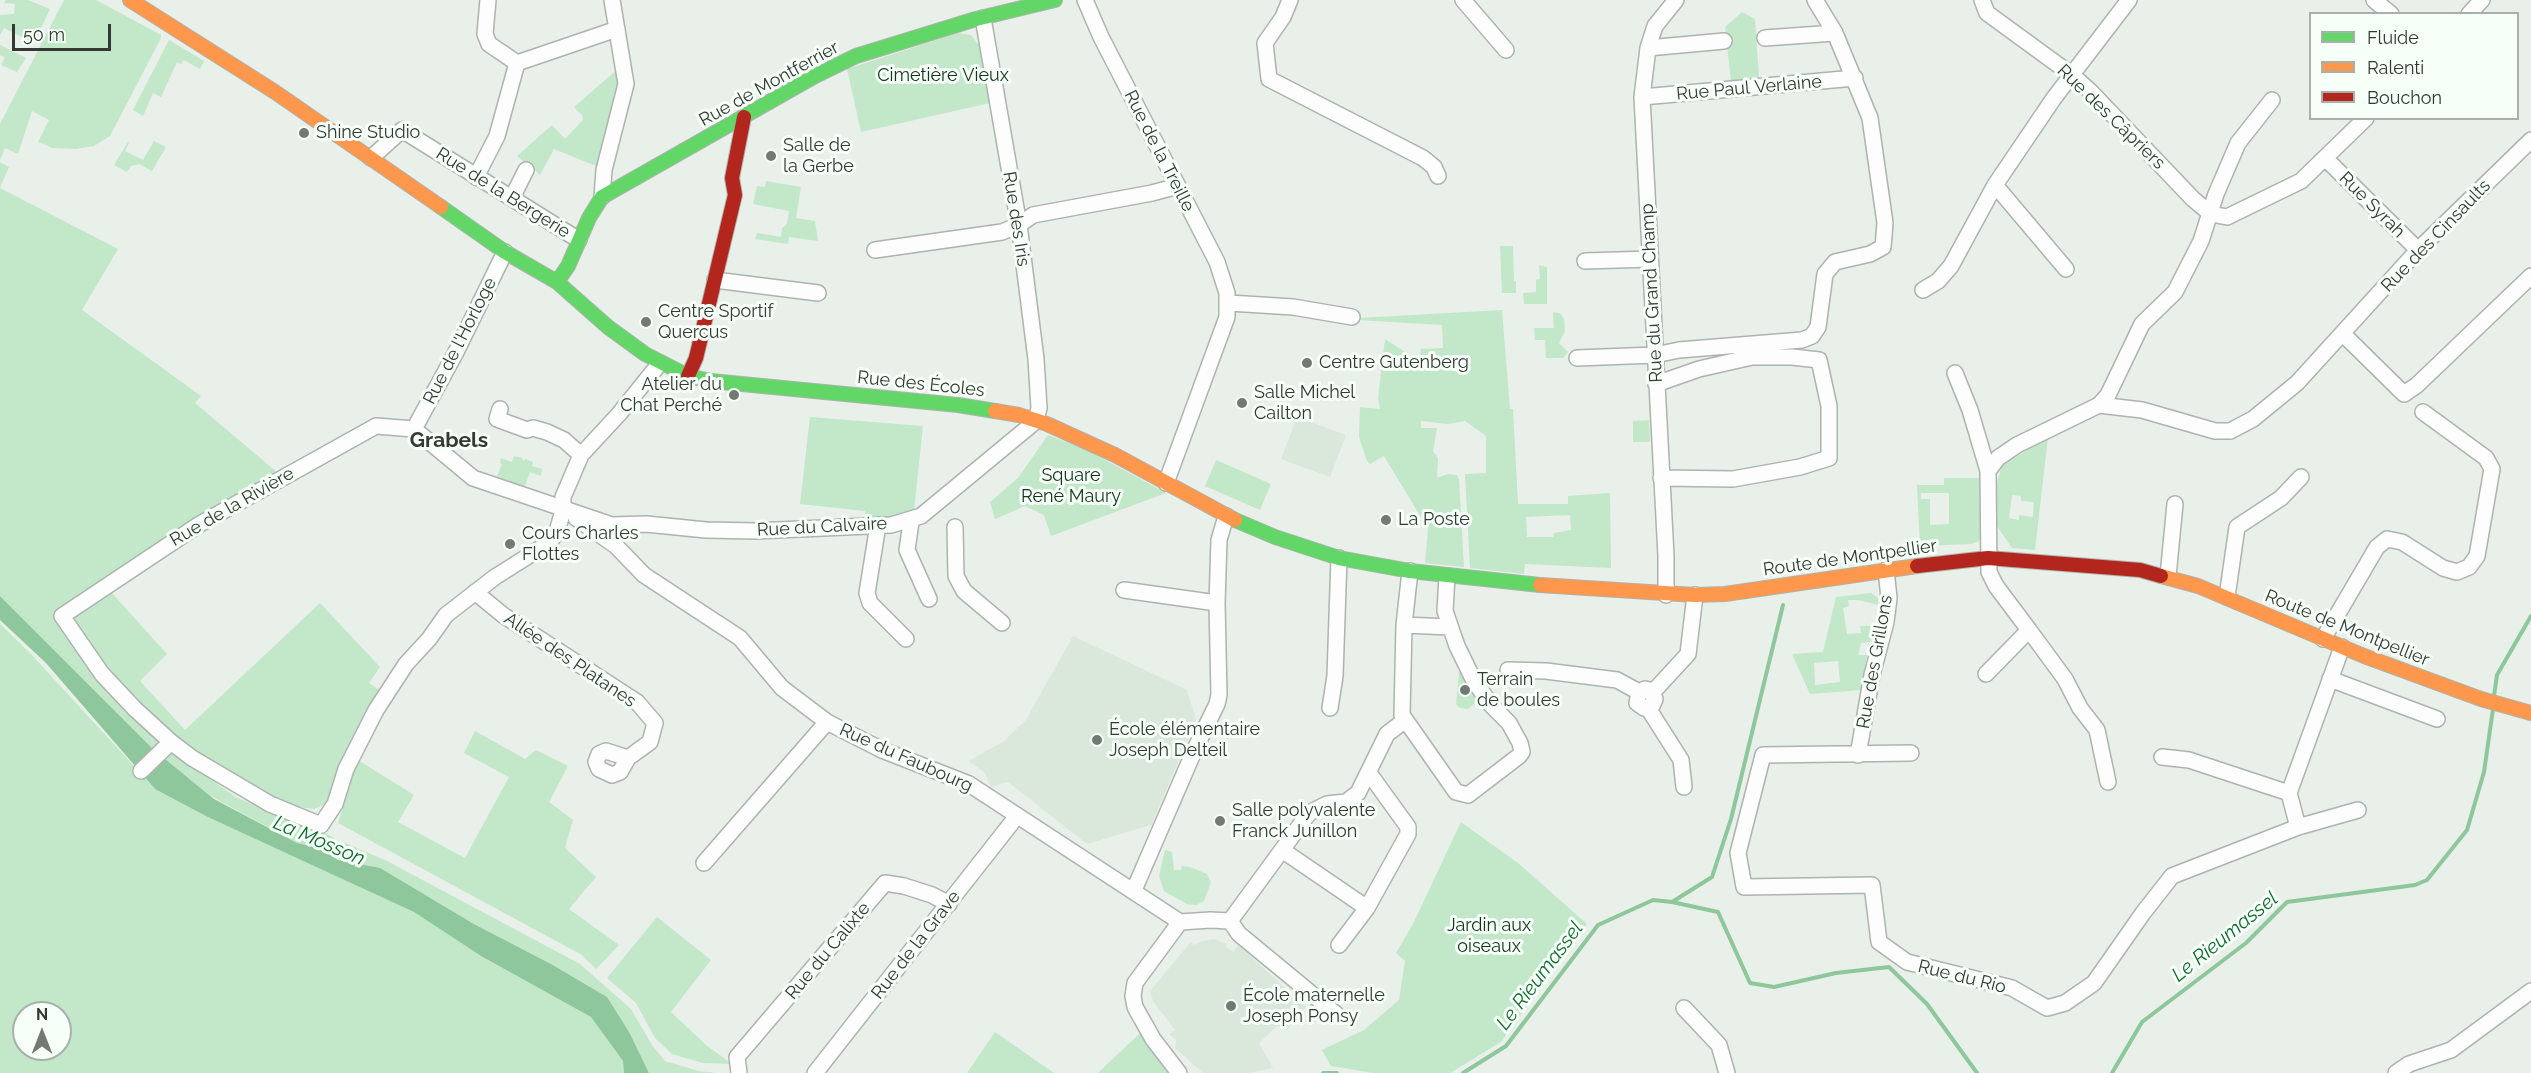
<!DOCTYPE html>
<html>
<head>
<meta charset="utf-8">
<style>
	body { margin:0 }
	#map { position:relative; width:2531px; height:1073px; overflow:hidden; background:#e8f0e9; font-family:Raleway,sans-serif }
	canvas { display:block }
	.legend { position:absolute; left:2309px; top:12px; width:210px; height:108px; box-sizing:border-box; background:#f6fff8; border:2px solid #a8b0aa; margin:0; padding:8px 10px; list-style:none; font-size:18px; color:#343934 }
	.legend li { display:flex; align-items:center; gap:12px; height:30px }
	.legend b { width:30px; border:2px solid #a8b0aa }
	.north { position:absolute; left:12px; top:1001px; width:60px; height:60px; box-sizing:border-box; background:#f6fff8; border:2px solid #a8b0aa; border-radius:50%; rotate:0deg; font-size:16px; font-weight:700; line-height:24px; text-align:center; color:#343934 }
	.north::after { content:''; display:block; margin:auto; width:21px; height:27px; background:#737973; clip-path:polygon(50% 0,100% 100%,50% 72%,0 100%) }
	.scale { position:absolute; left:12px; top:24px; width:99px; height:27px; box-sizing:border-box; border:3px solid #343934; border-top:0; padding-left:8px; font-size:18px; line-height:21px; white-space:nowrap; color:#343934; -webkit-text-stroke:4px #f6fff8; paint-order:stroke }
</style>
</head>
<body>
<div id="map">
<canvas width="2531" height="1073"></canvas>
<ul class="legend">
<li><b style="height:8px;background:#63d668"></b>Fluide</li>
<li><b style="height:8px;background:#ff974d"></b>Ralenti</li>
<li><b style="height:8px;background:#b3261e"></b>Bouchon</li>
</ul>
<div class="north">N</div>
<div class="scale">50 m</div>
</div>
<script>
const context = document.querySelector('canvas').getContext('2d');
context.lineJoin = 'round';
function fillPath(path, color) { context.fillStyle = color; context.fill(path, 'evenodd'); }
const toPath = rows => new Path2D(rows.map(r => 'M' + r).join(''));
function stroke(path, color, width, dash) { context.strokeStyle = color; context.lineWidth = width; context.lineCap = dash ? 'butt' : 'round'; context.setLineDash(dash || []); context.stroke(path); }
function drawText(font, color, halo, rows, align = 'center') {
  context.font = font + ' Raleway,sans-serif'; context.lineWidth = 6; context.setLineDash([]); context.textBaseline = 'middle'; context.strokeStyle = halo; context.fillStyle = color; for (const [text, x, y, turn = 0] of rows) {
    context.save(); context.translate(x, y); context.rotate((+turn || 0) * Math.PI / 180); context.textAlign = isNaN(turn) ? turn : align; if (halo) context.strokeText(text, 0, 0); context.fillText(text, 0, 0); context.restore();
  }
}
const built = toPath([
	[1297,417,1346,435,1330,477,1281,459],
	[1073,636,1187,690,1196,720,1151,825,1087,844,1008,782,991,787,985,773,969,761,1004,741,1026,720],
	[1214,939,1227,944,1226,947,1234,952,1238,945,1306,1007,1287,1030,1277,1026,1259,1043,1273,1068,1249,1073,1203,1073,1175,1048,1176,1040,1169,1034,1175,1030,1153,1001,1150,991,1191,942,1194,945,1202,941]
]);
const green = toPath([
	[6,0,28,0,50,9,34,43,4,28,0,35,0,15,14,14,15,4,4,3],
	[64,0,96,0,161,35,161,38,110,136,94,146,76,149,53,148,38,142,49,120,32,111,18,154,5,148,0,160,0,124],
	[1742,12,1755,19,1759,79,1731,82,1725,27],
	[958,33,971,35,981,48,990,103,861,132,847,69],
	[169,40,204,61,200,69,184,60,181,64,177,62,161,97,153,93,143,116,133,110],
	[0,45,26,58,17,72,1,65,5,57,0,55],
	[619,68,622,80,601,168,554,149,540,175,517,156,552,125,565,139,583,120,582,115,574,107],
	[154,141,166,147,152,171,139,164,131,166,127,172,114,165,128,142,129,143,125,151,143,160],
	[0,162,9,167,0,188,118,249,82,310,201,396,195,403,278,473,55,616,163,742,154,750,0,596],
	[766,181,801,187,796,218,815,221,818,241,789,237,788,244,755,239,757,233,781,237,782,228,787,224,789,211,753,204,757,186,765,187],
	[1500,246,1513,246,1514,281,1516,281,1516,293,1502,293],
	[1539,265,1547,267,1547,304,1524,304,1523,293,1536,292,1536,280,1540,279],
	[1502,310,1510,409,1513,409,1518,504,1568,504,1568,496,1610,493,1611,568,1525,564,1524,574,1470,568,1465,474,1486,473,1486,436,1465,421,1448,424,1421,421,1421,428,1437,428,1433,451,1438,458,1437,478,1448,474,1457,475,1459,480,1464,567,1425,563,1428,529,1384,456,1370,464,1367,461,1359,437,1360,407,1380,409,1378,398,1385,339,1419,361,1421,349,1443,348,1442,325,1358,320,1359,318],
	[1570,515,1571,530,1554,533,1553,537,1527,537,1526,517],
	[1553,312,1561,314,1564,319,1565,331,1559,343,1568,352,1563,358,1546,358,1545,340,1535,340,1534,328,1554,328],
	[810,417,923,426,914,511,900,517,865,519,865,511,800,504],
	[1649,420,1650,442,1633,442,1633,421],
	[1048,435,1087,450,1166,493,1051,536,1044,515,1025,506,995,519,990,502,1018,478],
	[2048,437,2035,550,2012,548,1997,526,1997,482,2002,466],
	[2012,495,2021,496,2021,501,2034,502,2033,517,2019,515,2019,520,2009,518],
	[514,456,522,458,524,462,525,459,533,462,532,466,542,469,541,476,530,472,524,489,497,476,502,464,500,463,501,458,512,462],
	[1216,460,1271,484,1260,510,1205,486],
	[1944,478,1979,478,1981,535,1979,541,1971,544,1920,546,1917,485,1944,485],
	[1921,493,1949,493,1949,524,1930,525,1930,499,1921,499],
	[110,591,167,654,140,681,185,730,320,603,380,667,369,683,382,692,327,803,314,809,277,804,177,739,122,689,70,619],
	[1871,593,1878,598,1878,605,1858,600,1848,600,1849,606,1843,608,1847,634,1861,633,1860,626,1874,626,1870,642,1861,643,1858,655,1867,655,1861,690,1810,694,1792,654,1823,652,1836,597],
	[1838,661,1840,682,1815,685,1814,663],
	[0,624,30,653,155,789,414,912,481,956,591,1017,623,1061,624,1073,0,1073],
	[24,1013,60,1013,60,1049,24,1049],
	[1460,662,1479,700,1468,709,1460,708,1456,704],
	[475,731,525,759,536,750,568,766,549,802,573,820,565,848,596,877,569,909,619,945,596,969,582,955,338,823,358,760,414,795,398,822,465,858,509,777,464,753],
	[169,750,237,798,318,829,334,838,327,853,320,848,297,843,211,796,163,758],
	[1461,822,1518,863,1587,924,1501,1042,1450,1073,1373,1073,1331,1066,1322,1050,1364,1030,1399,1000,1405,961,1396,953,1413,924],
	[345,843,387,861,580,964,631,1009,652,1045,665,1061,698,1071,717,1073,649,1073,607,997,551,964,472,923,338,860],
	[1165,850,1172,852,1174,870,1181,870,1182,866,1190,867,1207,874,1211,882,1204,901,1196,905,1187,904,1164,891,1159,876],
	[657,917,711,960,671,1012,706,1045,732,1064,703,1063,672,1054,655,1038,636,1003,607,978],
	[995,1032,1054,1073,967,1073],
	[1140,1033,1169,1073,1098,1073]
]);
const water = toPath([
	[0,596,154,750,214,799,297,843,320,848,338,860,380,868,472,923,551,964,607,997,629,1032,649,1073,624,1073,623,1061,591,1017,481,956,414,912,208,817,155,789,46,663,0,620]
]);
const stream = toPath([
	[2494,696,2497,675,2531,616],
	[1672,902,1712,877,1731,819,1783,605],
	[1323,1073,1337,1073],
	[1463,1073,1506,1046,1598,925,1653,900,1672,902,1718,912,1750,983,1774,987,1836,973,1889,967,1927,1004,1977,1073],
	[2112,1073,2142,1022,2246,943,2287,902,2415,885,2427,880,2467,830,2484,772,2493,709]
]);
const street = toPath([
	[488,0,485,34,489,44,517,63,617,29],
	[1085,0,1101,37,1217,262,1227,293,1227,317,1166,483],
	[1290,0,1283,17,1265,43,1269,79,1423,158,1434,167,1438,176],
	[1463,0,1506,50],
	[1982,0,1987,13,2072,75,2090,91,2193,199,2211,214,2227,217,2301,181,2366,118],
	[2374,0,2391,14],
	[2469,14,2482,0],
	[1765,38,1835,33],
	[1648,48,1724,41],
	[1642,97,1855,78],
	[371,158,402,130,579,240],
	[2326,159,2418,250],
	[476,177,497,136,517,63],
	[1995,185,2066,269],
	[602,197,604,170,626,84,612,0],
	[512,198,526,170],
	[875,250,1002,232,1019,225,1033,215,1152,193,1178,186],
	[1585,261,1650,259],
	[715,280,818,293],
	[1923,290,1938,281,1951,266,1995,185,2054,98,2129,0],
	[1229,303,1293,307,1352,317],
	[2343,334,2404,394,2417,385,2531,276],
	[1577,358,1655,355,1679,350,1802,340,1812,336,1818,327,1825,274,1835,262,1870,254,1883,247,1885,223,1870,118,1835,33,1815,0],
	[1955,373,1970,410,1988,471],
	[1656,384,1699,369,1752,357,1792,357,1819,360,1829,406,1829,458,1800,467,1733,479,1661,478],
	[2099,405,2142,410,2215,431,2230,431,2253,419,2297,383,2418,250,2531,140],
	[500,409,497,419,527,430,533,428,547,432,564,440,581,455],
	[414,429,376,426,200,524,62,616,102,674,135,709,171,742,192,758,270,804,321,825,335,804,346,769,376,710,406,664,429,639,446,615,495,577,549,543,557,532,563,510,563,497,581,455,619,414,660,363],
	[414,429,473,478,612,525,646,524,706,530,755,531,891,525,921,516,1036,421,1039,408,1036,359,1019,225,983,18],
	[414,429,455,354,505,252],
	[576,518,616,546,644,575,740,638,782,688,827,722,882,750,969,784,1180,922],
	[911,522,907,550,929,599],
	[878,525,867,593,870,603,906,639],
	[955,527,956,576,964,591,1002,623],
	[1410,571,1404,625,1402,715,1456,792,1468,795,1519,756,1522,752,1520,743,1509,723,1492,706,1474,681,1457,646,1445,611,1447,576],
	[2168,576,2175,504],
	[1124,590,1217,603],
	[475,592,503,615,637,702,655,723,650,742,628,758,606,751,599,754,596,762,599,769,612,775,620,772,628,758],
	[1666,595,1666,556,1642,97,1648,48,1655,26,1676,0],
	[2227,597,2237,527,2281,498,2301,477],
	[1404,625,1450,627],
	[2029,630,2065,679,2080,708,2097,730,2108,782],
	[2323,639,2377,547,2387,539,2402,542,2443,568,2457,572,2469,567,2477,556,2492,469,2486,458,2423,412],
	[1508,670,1546,671,1617,680,1639,692,1645,689,1650,690,1655,699,1652,706,1644,708,1637,703,1639,692],
	[1986,674,2029,630,1996,586,1989,572,1988,471,1998,458,2017,445,2099,405,2108,395,2142,324,2175,292,2201,241,2216,194,2238,143,2272,100],
	[2330,679,2437,719],
	[1653,692,1688,654,1695,595],
	[1330,708,1335,676,1339,558],
	[1648,708,1681,760,1684,787],
	[1911,753,1763,755,1738,853,1744,887,1872,885,1879,942,1907,962,2012,988,2047,1008,2065,1003,2094,983,2143,913,2172,876,2298,827,2358,810],
	[1858,755,1872,675,1886,622,1889,598,1886,570],
	[2162,757,2189,760,2289,793],
	[141,771,171,742],
	[2298,827,2289,793,2342,647],
	[1282,850,1367,908,1408,834,1408,827,1369,773],
	[704,863,827,722],
	[1134,890,1195,749,1217,704,1219,695,1217,603,1219,540,1226,516],
	[1230,921,1239,934,1336,1014],
	[1180,922,1210,920,1230,921,1309,813,1327,804,1346,802,1358,793,1387,734,1404,721],
	[1339,945,1367,908],
	[1684,1008,1719,1045,1727,1073],
	[739,1073,737,1057,885,883,904,886,932,895,949,904],
	[815,1073,1017,816],
	[1179,1073,1153,1039,1135,1007,1133,996,1135,983,1180,922],
	[2396,1073,2409,1064,2451,1050,2531,991]
]);
const fast = toPath([
	[441,207,505,252,557,282,608,327,645,354,688,376,711,381,958,405,995,411],
	[557,282,568,266,589,218,602,197,815,76,856,56,976,19,1055,0],
	[1235,520,1275,537,1339,558,1410,571,1540,585]
]);
const slow = toPath([
	[130,0,275,92,441,207],
	[995,411,1019,415,1047,424,1115,455,1235,520],
	[2161,576,2198,586,2364,656,2481,699,2531,713],
	[1540,585,1695,595,1725,594,1917,566]
]);
const jam = toPath([
	[688,376,696,358,735,195,732,178,744,117],
	[1917,566,1988,558,2140,570,2161,576]
]);
const markers = [
	[304,133,6,"#737973"],
	[771,156,6,"#737973"],
	[646,322,6,"#737973"],
	[1307,363,6,"#737973"],
	[734,395,6,"#737973"],
	[1242,403,6,"#737973"],
	[1386,520,6,"#737973"],
	[510,544,6,"#737973"],
	[1465,690,6,"#737973"],
	[1097,740,6,"#737973"],
	[1220,821,6,"#737973"],
	[1231,1006,6,"#737973"]
];
const parkNames = [
	["Cimetière Vieux",943,76],
	["Square",1071,476],
	["René Maury",1071,497],
	["Jardin aux",1489,926],
	["oiseaux",1489,947]
];
const streetNames = [
	["Rue de Montferrier",769,84,-29],
	["Rue Paul Verlaine",1749,88,-5],
	["Rue des Câpriers",2111,117,44],
	["Rue de la Treille",1159,151,63],
	["Rue de la Bergerie",503,193,32],
	["Rue Syrah",2372,205,45],
	["Rue des Iris",1016,219,81],
	["Rue des Cinsaults",2436,236,-46],
	["Rue du Grand Champ",1652,293,-93],
	["Rue de l'Horloge",460,341,-63],
	["Rue des Écoles",921,384,6],
	["Rue de la Rivière",232,507,-30],
	["Rue du Calvaire",822,527,-3],
	["Route de Montpellier",1850,558,-8],
	["Route de Montpellier",2347,628,22],
	["Allée des Platanes",570,660,34],
	["Rue des Grillons",1875,662,-80],
	["Rue du Faubourg",906,758,24],
	["Rue de la Grave",916,945,-52],
	["Rue du Calixte",828,951,-50],
	["Rue du Rio",1962,977,14]
];
const poiNames = [
	["Shine Studio",316,133],
	["Salle de",783,146],
	["la Gerbe",783,167],
	["Centre Sportif",658,312],
	["Quercus",658,333],
	["Centre Gutenberg",1319,363],
	["Atelier du",722,385,"right"],
	["Chat Perché",722,406,"right"],
	["Salle Michel",1254,393],
	["Cailton",1254,414],
	["La Poste",1398,520],
	["Cours Charles",522,534],
	["Flottes",522,555],
	["Terrain",1477,680],
	["de boules",1477,701],
	["École élémentaire",1109,730],
	["Joseph Delteil",1109,751],
	["Salle polyvalente",1232,811],
	["Franck Junillon",1232,832],
	["École maternelle",1243,996],
	["Joseph Ponsy",1243,1017]
];
const waterNames = [
	["La Mosson",319,841,23],
	["Le Rieumassel",2225,937,-39],
	["Le Rieumassel",1540,976,-53]
];
const quarterNames = [
	["Grabels",449,441]
];
fillPath(built, '#d9e8db');
fillPath(green, '#c2e7c9');
fillPath(water, '#8ec79b');
stroke(stream, '#8ec79b', 4);
stroke(street, '#adb3ae', 18);
stroke(fast, '#adb3ae', 16);
stroke(slow, '#adb3ae', 16);
stroke(jam, '#adb3ae', 16);
stroke(street, '#fcfdfc', 15);
stroke(fast, '#63d668', 14);
stroke(slow, '#ff974d', 14);
stroke(jam, '#b3261e', 14);
for (const [x, y, r, color] of markers) { const dot = new Path2D(); dot.arc(x, y, r, 0, 2 * Math.PI); context.fillStyle = color; context.fill(dot); stroke(dot, '#f6fff8', 2); }
drawText('18px', '#14351c', '#f6fff8', parkNames);
drawText('18px', '#343934', '#f6fff8', streetNames);
drawText('18px', '#343934', '#f6fff8', poiNames, 'left');
drawText('italic 20px', '#116930', '#f6fff8', waterNames);
drawText('bold 21px', '#343934', '#f6fff8', quarterNames);
</script>
</body>
</html>
